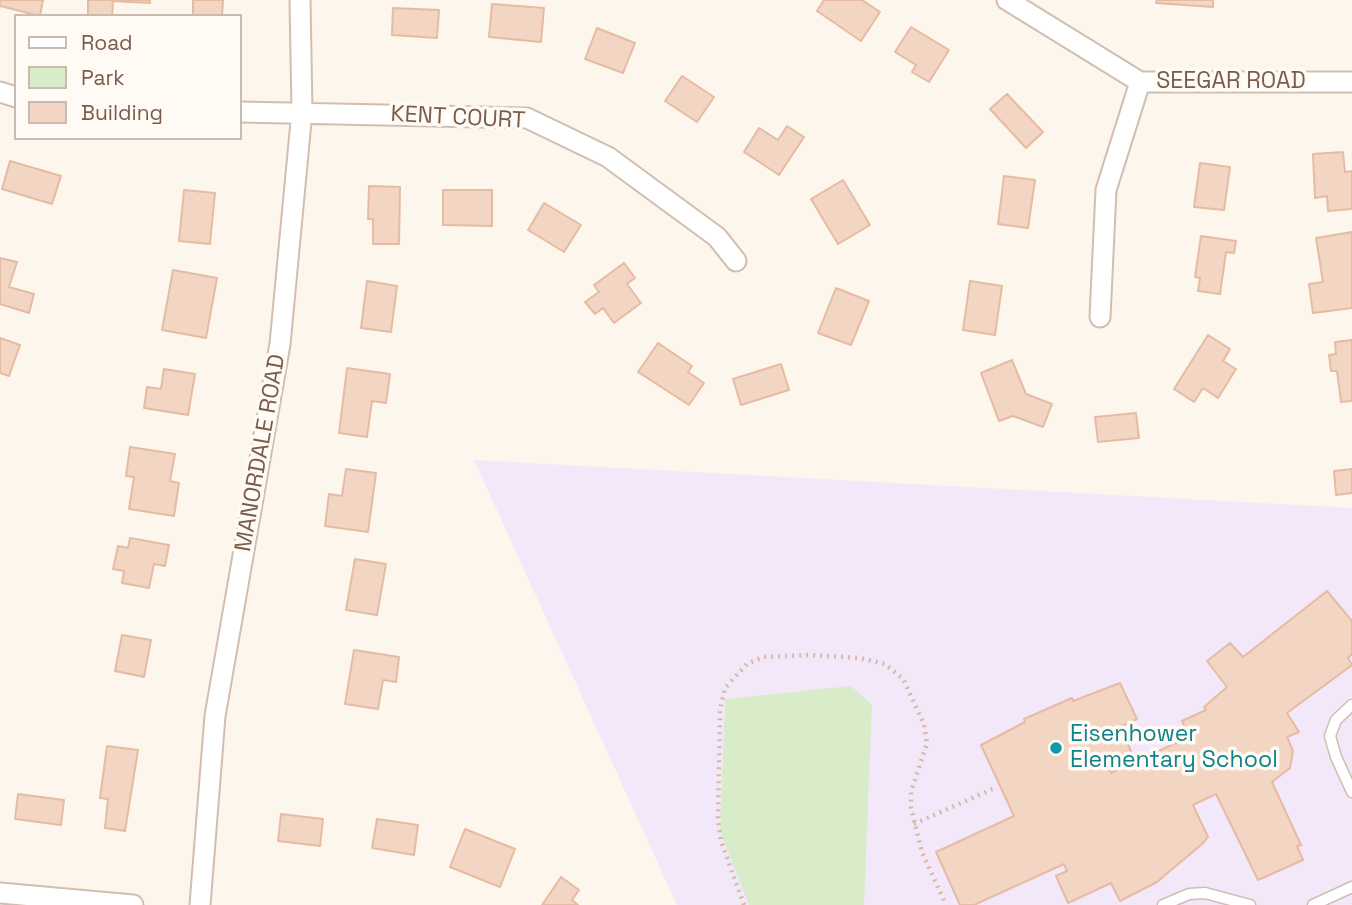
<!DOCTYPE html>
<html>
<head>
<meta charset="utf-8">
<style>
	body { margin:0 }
	#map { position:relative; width:1352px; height:905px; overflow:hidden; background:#fdf6ec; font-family:"Space Grotesk",sans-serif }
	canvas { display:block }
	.legend { position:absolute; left:14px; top:14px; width:228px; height:126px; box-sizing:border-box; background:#fffaf3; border:2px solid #cabbb1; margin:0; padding:9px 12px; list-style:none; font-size:21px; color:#7a5c4d }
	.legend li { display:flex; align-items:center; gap:14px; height:35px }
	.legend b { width:35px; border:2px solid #cabbb1 }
</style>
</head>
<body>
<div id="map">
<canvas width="1352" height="905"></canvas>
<ul class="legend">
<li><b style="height:9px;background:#fff"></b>Road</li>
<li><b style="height:19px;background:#d8ecc9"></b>Park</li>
<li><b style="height:19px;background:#f3d5c3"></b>Building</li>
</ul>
</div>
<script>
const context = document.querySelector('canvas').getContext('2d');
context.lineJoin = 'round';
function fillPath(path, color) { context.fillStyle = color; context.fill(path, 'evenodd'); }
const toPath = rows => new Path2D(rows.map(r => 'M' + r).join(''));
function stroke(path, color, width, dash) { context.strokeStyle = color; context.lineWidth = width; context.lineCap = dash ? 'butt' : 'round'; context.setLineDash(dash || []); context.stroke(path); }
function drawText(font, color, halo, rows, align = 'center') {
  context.font = font + ' "Space Grotesk",sans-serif'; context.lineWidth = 7; context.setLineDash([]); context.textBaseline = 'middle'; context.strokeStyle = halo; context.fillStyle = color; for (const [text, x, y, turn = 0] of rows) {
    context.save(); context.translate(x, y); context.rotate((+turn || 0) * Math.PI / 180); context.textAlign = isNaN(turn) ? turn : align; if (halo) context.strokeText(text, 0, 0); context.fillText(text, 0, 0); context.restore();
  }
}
const education = toPath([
	[474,460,1352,508,1352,905,677,905]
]);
const green = toPath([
	[851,686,872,705,864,905,749,905,720,831,725,699]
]);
const building = toPath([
	[0,0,43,0,40,16,0,6,0,0],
	[88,0,150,0,150,3,113,1,112,16,88,16,88,0],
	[193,0,223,0,222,16,193,16,193,0],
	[824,0,862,0,880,12,861,41,817,11,824,0],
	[1157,0,1213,0,1213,7,1156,3,1157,0],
	[492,4,544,8,541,42,489,37,492,4],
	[393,8,439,10,437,38,392,35,393,8],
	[911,27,949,50,929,82,912,72,916,65,895,52,911,27],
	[597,28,635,43,623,73,585,59,597,28],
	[682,76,714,97,697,122,665,101,682,76],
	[1007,94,1043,132,1026,148,990,109,1007,94],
	[787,126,804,137,779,175,744,152,759,128,778,140,787,126],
	[1343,152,1345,172,1352,171,1352,209,1328,211,1327,196,1315,198,1313,154,1343,152],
	[10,161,61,176,52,204,2,189,10,161],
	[1200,163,1230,167,1224,210,1194,207,1200,163],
	[1004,176,1035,180,1028,228,998,224,1004,176],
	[843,180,870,225,838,244,811,199,843,180],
	[369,186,400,187,399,244,373,244,373,219,368,219,369,186],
	[184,190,215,193,210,244,179,241,184,190],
	[443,190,492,190,492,226,443,225,443,190],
	[544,203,581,225,564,252,528,230,544,203],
	[1352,232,1352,308,1313,313,1309,284,1323,282,1316,238,1352,232],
	[1201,236,1236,241,1234,253,1226,252,1220,294,1198,291,1200,278,1195,277,1201,236],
	[0,258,17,262,9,287,34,294,29,313,0,304,0,258],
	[624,263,635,278,627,284,641,303,614,323,603,308,595,314,585,302,599,292,594,285,624,263],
	[173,270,217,278,206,338,162,330,173,270],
	[367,281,397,286,391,332,361,328,367,281],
	[970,281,1002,286,995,335,963,330,970,281],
	[836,288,869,301,851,345,818,333,836,288],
	[1208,335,1230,349,1223,361,1236,369,1218,398,1203,388,1194,402,1174,389,1208,335],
	[0,338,20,345,9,376,0,373,0,338],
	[1352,340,1352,401,1341,402,1337,371,1331,371,1329,355,1336,354,1335,342,1352,340],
	[658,343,692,366,688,372,704,383,689,405,638,372,658,343],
	[1012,360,1026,394,1052,404,1043,427,1013,416,999,421,981,373,1012,360],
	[781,364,789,390,741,405,733,379,781,364],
	[347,368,390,374,386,403,372,401,367,437,339,433,347,368],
	[164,369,195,374,188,415,144,408,147,387,161,389,164,369],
	[1136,413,1139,438,1098,442,1095,417,1136,413],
	[130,447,175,454,170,481,179,483,174,516,129,509,134,477,126,476,130,447],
	[346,469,376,473,368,532,325,526,329,494,342,496,346,469],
	[1352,469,1352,493,1336,495,1334,471,1352,469],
	[130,538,169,545,165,566,154,564,149,588,122,583,124,571,113,569,118,546,128,548,130,538],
	[355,559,386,564,377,615,346,610,355,559],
	[1327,591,1352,621,1352,654,1348,658,1352,665,1287,713,1299,732,1287,737,1293,751,1290,768,1272,782,1301,845,1297,846,1303,860,1258,880,1216,794,1193,805,1208,837,1202,844,1157,882,1120,901,1111,883,1068,903,1056,876,1067,871,1064,864,974,905,960,905,936,852,1014,816,981,745,1025,722,1024,719,1072,698,1073,701,1120,683,1137,719,1120,727,1131,751,1106,762,1111,773,1189,737,1182,721,1206,710,1204,707,1227,687,1207,661,1230,643,1243,657,1327,591],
	[122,635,151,640,144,677,115,671,122,635],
	[354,650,399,657,396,682,383,680,378,709,345,704,354,650],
	[107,746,138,750,125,831,105,828,108,799,100,798,107,746],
	[18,794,64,800,61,825,15,819,18,794],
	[281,814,323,819,320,846,278,841,281,814],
	[377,819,418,825,414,855,372,848,377,819],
	[465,829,515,849,500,887,450,867,465,829],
	[561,877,579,890,572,900,578,905,542,905,561,877]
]);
const path = toPath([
	[914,824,997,787],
	[744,905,721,841,718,820,720,710,725,688,747,664,763,657,810,655,860,658,885,664,903,679,924,724,927,743,911,792,911,808,922,852,946,905]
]);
const lane = toPath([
	[1352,705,1336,720,1330,736,1336,757,1352,792],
	[1163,905,1189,894,1205,893,1250,905],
	[1313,905,1352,887]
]);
const street = toPath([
	[1007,0,1140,82,1352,82],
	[0,92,16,97],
	[240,112,527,118,608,157,717,237,736,261],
	[1100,317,1106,190,1140,82],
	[0,893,133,905],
	[200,905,215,716,280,344,302,111,300,0]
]);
const markers = [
	[1056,748,7,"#0f9aa8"]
];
const streetNames = [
	["SEEGAR ROAD",1231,82],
	["KENT COURT",458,118,3],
	["MANORDALE ROAD",261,453,-80]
];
const cultureNames = [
	["Eisenhower",1070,735],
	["Elementary School",1070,761]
];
fillPath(education, '#f3e8fa');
fillPath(green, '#d8ecc9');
fillPath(building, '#f3d5c3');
stroke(building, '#e6bba3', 2);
stroke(lane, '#d1beb0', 13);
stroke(street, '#d1beb0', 23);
stroke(path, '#d9b8a5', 4.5, [2, 5]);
stroke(lane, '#fff', 10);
stroke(street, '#fff', 19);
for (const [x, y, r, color] of markers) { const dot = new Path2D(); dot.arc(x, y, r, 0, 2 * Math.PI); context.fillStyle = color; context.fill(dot); stroke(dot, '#fffaf3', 2.5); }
drawText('23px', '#7a5c4d', '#fffaf3', streetNames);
drawText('23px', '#0d838f', '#fffaf3', cultureNames, 'left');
</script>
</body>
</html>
